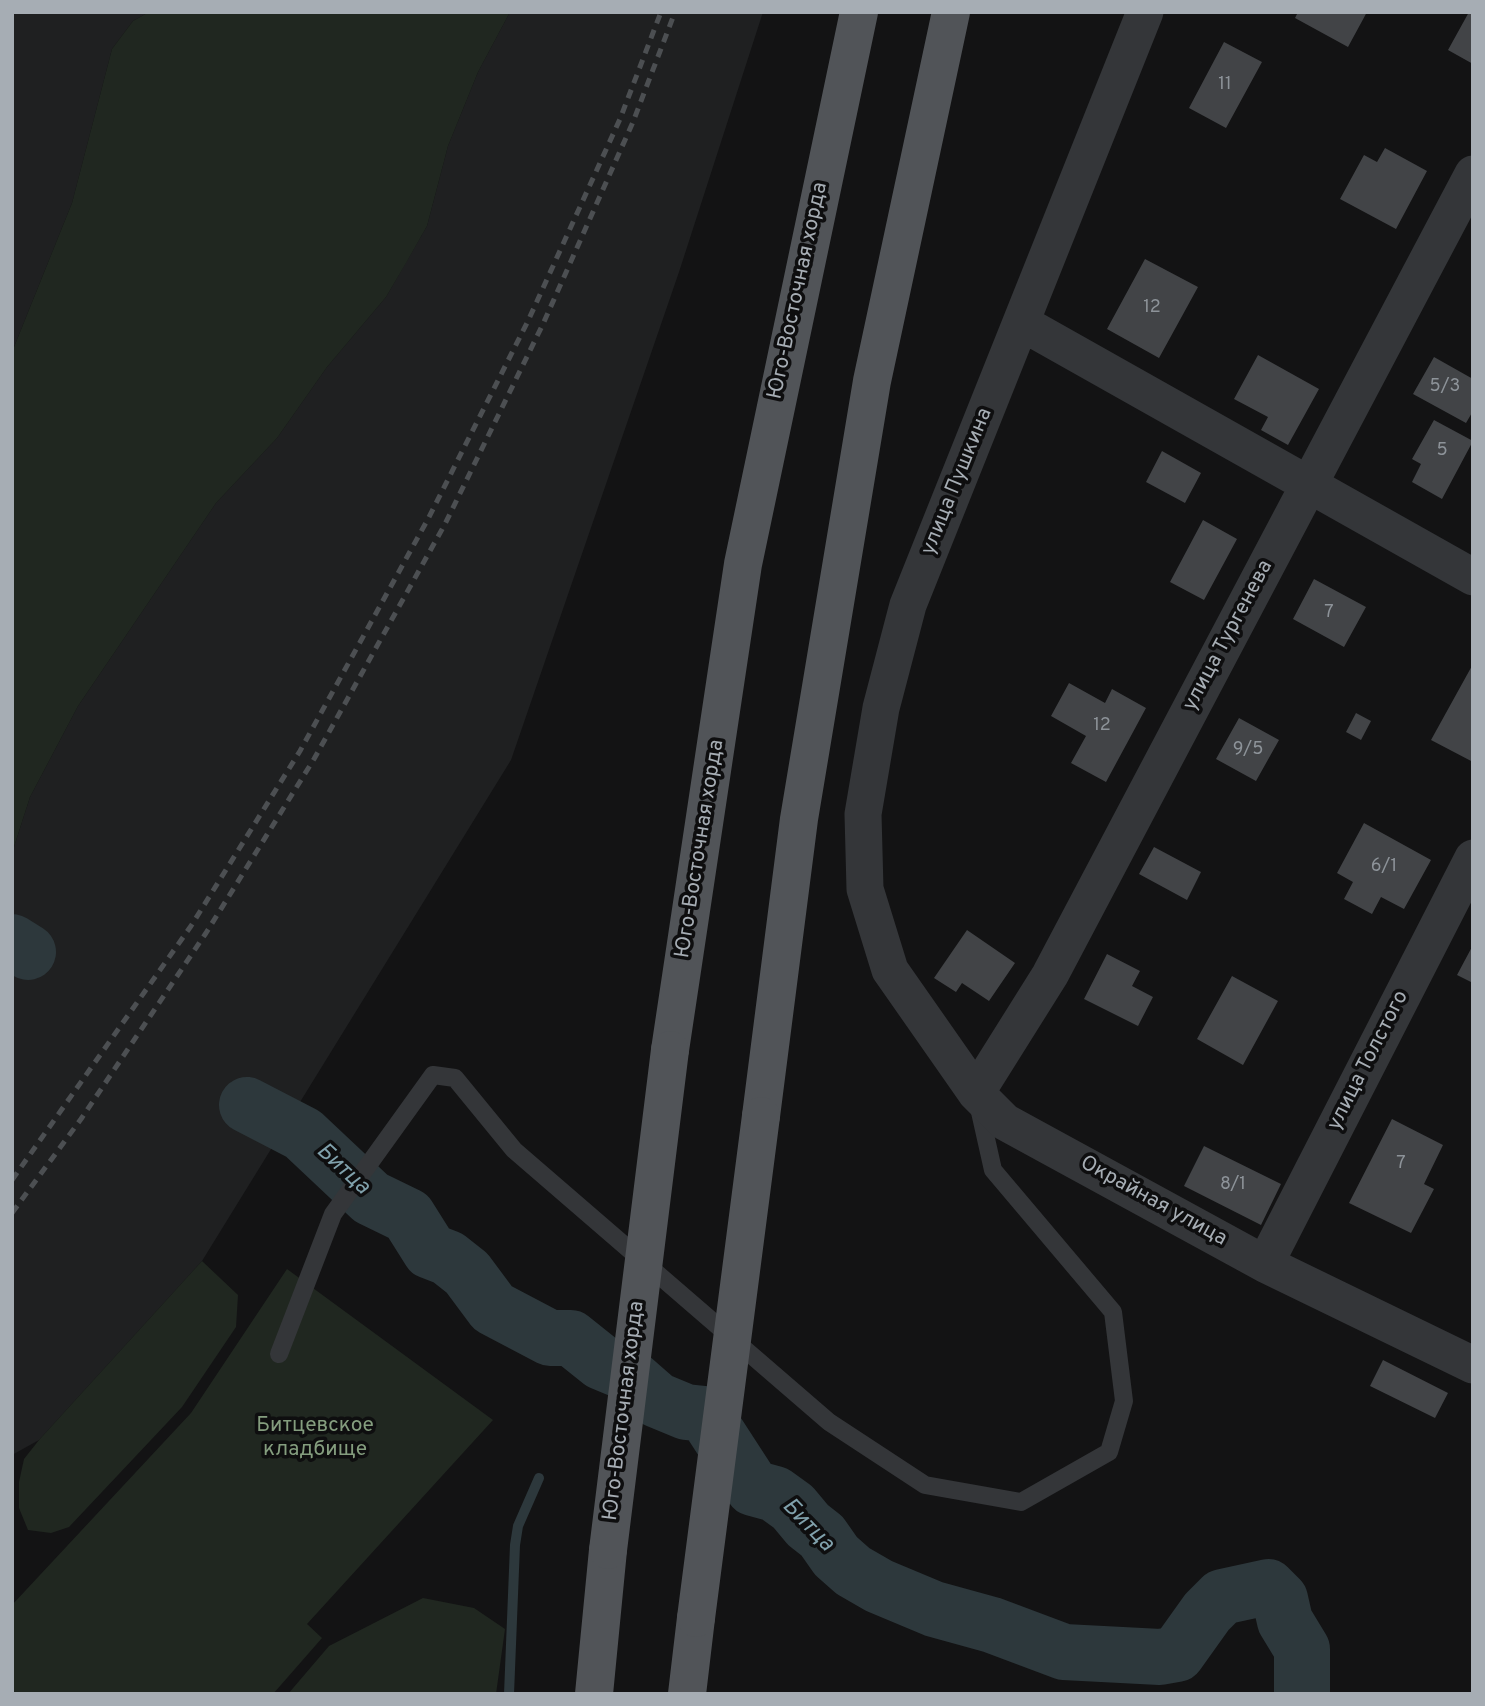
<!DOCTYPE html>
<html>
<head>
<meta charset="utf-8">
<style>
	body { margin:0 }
	#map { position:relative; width:1485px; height:1706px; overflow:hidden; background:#131314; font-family:Overpass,sans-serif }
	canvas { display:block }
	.frame { position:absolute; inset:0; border:14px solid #a6adb4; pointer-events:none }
</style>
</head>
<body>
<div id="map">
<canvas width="1485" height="1706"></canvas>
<div class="frame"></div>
</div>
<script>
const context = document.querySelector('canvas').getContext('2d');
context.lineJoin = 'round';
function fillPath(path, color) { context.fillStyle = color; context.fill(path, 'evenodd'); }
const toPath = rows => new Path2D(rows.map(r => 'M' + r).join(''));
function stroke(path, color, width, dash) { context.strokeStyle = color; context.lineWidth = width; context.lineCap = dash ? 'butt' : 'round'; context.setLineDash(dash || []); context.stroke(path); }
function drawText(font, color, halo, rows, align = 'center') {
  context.font = font + ' Overpass,sans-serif'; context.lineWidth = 7; context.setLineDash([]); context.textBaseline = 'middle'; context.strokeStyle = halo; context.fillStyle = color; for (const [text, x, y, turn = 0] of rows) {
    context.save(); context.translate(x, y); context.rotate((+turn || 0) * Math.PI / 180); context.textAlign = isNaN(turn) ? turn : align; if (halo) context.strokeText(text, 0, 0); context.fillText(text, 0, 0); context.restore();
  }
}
const built = toPath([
	[12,12,149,12,133,21,112,49,72,203,12,352],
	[510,12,763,12,679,272,511,760,202,1261,39,1440,12,1455,12,853,30,797,78,706,216,503,277,438,327,367,386,297,427,226,448,146,478,72]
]);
const green = toPath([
	[149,12,510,12,478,72,448,146,427,226,406,263,386,297,327,367,277,438,216,503,78,706,30,797,12,853,12,352,72,203,112,49,133,21],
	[202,1261,238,1295,236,1327,182,1407,69,1527,51,1533,28,1530,19,1508,19,1482,24,1459,39,1440],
	[287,1269,493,1420,307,1624,322,1638,273,1694,12,1694,12,1605,191,1413],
	[423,1598,474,1608,505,1629,496,1694,288,1694,329,1646]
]);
const stream = toPath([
	[509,1694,515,1545,518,1526,539,1478]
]);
const river = toPath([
	[12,942,28,952],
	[247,1105,303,1134,371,1198,408,1216,430,1251,448,1258,467,1273,493,1308,550,1338,571,1338,601,1362,625,1372,657,1400,686,1412,705,1414,753,1488,775,1494,793,1507,808,1525,822,1536,836,1556,853,1571,879,1586,934,1609,992,1625,1064,1652,1160,1657,1177,1654,1207,1612,1222,1597,1268,1587,1280,1599,1285,1621,1302,1649,1302,1694]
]);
const building = toPath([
	[1298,12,1367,12,1348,47,1295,18],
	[1469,12,1473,12,1473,64,1448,50],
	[1224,42,1262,62,1226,128,1189,108],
	[1385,148,1427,171,1396,229,1340,199,1364,155,1377,162],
	[1145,259,1198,287,1159,358,1107,329],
	[1258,355,1319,389,1288,445,1261,430,1268,417,1234,399],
	[1434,357,1473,379,1473,411,1466,423,1413,394],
	[1434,420,1473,441,1442,499,1412,482,1421,464,1412,459],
	[1162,451,1201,473,1185,503,1146,482],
	[1203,520,1237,539,1204,600,1170,582],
	[1314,579,1366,607,1344,647,1293,619],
	[1473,664,1473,762,1431,740],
	[1069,683,1105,703,1112,689,1146,708,1106,782,1071,763,1086,736,1051,716],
	[1356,713,1371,721,1361,740,1346,732],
	[1239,718,1279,740,1256,781,1216,759],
	[1364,823,1431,860,1404,909,1381,897,1372,914,1344,899,1353,882,1337,873],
	[1154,847,1201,872,1187,900,1139,874],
	[967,930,1015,963,989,1001,962,983,956,992,934,978],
	[1473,945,1473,983,1457,975],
	[1107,954,1140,971,1132,986,1153,997,1138,1026,1084,999],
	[1232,976,1278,1001,1243,1065,1197,1039],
	[1392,1119,1443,1145,1424,1184,1434,1189,1411,1233,1349,1203],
	[1204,1146,1281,1184,1261,1225,1184,1186],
	[1383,1360,1448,1393,1435,1418,1370,1386]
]);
const lane = toPath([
	[279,1354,333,1214,433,1075,455,1078,514,1150,829,1422,925,1485,1021,1502,1109,1452,1124,1401,1113,1312,993,1170,978,1103]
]);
const street = toPath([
	[1145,12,908,605,881,708,863,814,865,889,890,970,976,1093,1005,1122,1265,1264,1473,1365],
	[1022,323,1473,577],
	[976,1093,1050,975,1473,174],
	[1265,1264,1473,858]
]);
const primary = toPath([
	[670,1050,743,564,859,12],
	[761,1116,799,819,872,381,951,12],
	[594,1694,608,1550],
	[687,1694,696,1618]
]);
const rail = toPath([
	[12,1180,191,926,300,751,428,519,528,321,620,119,661,12],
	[12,1213,81,1119,206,933,314,759,445,524,543,324,633,122,675,12]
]);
const primaryBridge = toPath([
	[608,1550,670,1050],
	[696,1618,761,1116]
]);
const numberNames = [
	["11",1225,85],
	["12",1152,308],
	["5/3",1445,387],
	["5",1442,451],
	["7",1329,613],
	["12",1102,726],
	["9/5",1248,750],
	["6/1",1384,867],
	["7",1401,1164],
	["8/1",1233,1185]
];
const streetNames = [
	["Юго-Восточная хорда",799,291,-78],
	["улица Пушкина",958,482,-68],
	["улица Тургенева",1229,636,-62],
	["Юго-Восточная хорда",701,849,-81],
	["улица Толстого",1369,1061,-63],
	["Окрайная улица",1153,1202,29],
	["Юго-Восточная хорда",625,1411,-83]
];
const parkNames = [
	["Битцевское",315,1427],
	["кладбище",315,1451]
];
const waterNames = [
	["Битца",342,1170,43],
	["Битца",807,1526,46]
];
fillPath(built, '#1f2021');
fillPath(green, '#202720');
stroke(stream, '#2d383c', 10);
stroke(river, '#2d383c', 56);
fillPath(building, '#424447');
stroke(lane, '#343639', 18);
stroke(street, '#343639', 37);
stroke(primary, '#515458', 38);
stroke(rail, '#4c4f52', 5, [9, 7]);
stroke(primaryBridge, '#515458', 38);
drawText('18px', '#8d9399', null, numberNames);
drawText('21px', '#a6adb4', '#0e0e0f', streetNames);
drawText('21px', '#849d7e', '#0e0e0f', parkNames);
drawText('italic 23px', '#80a1ac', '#0e0e0f', waterNames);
</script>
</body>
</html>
